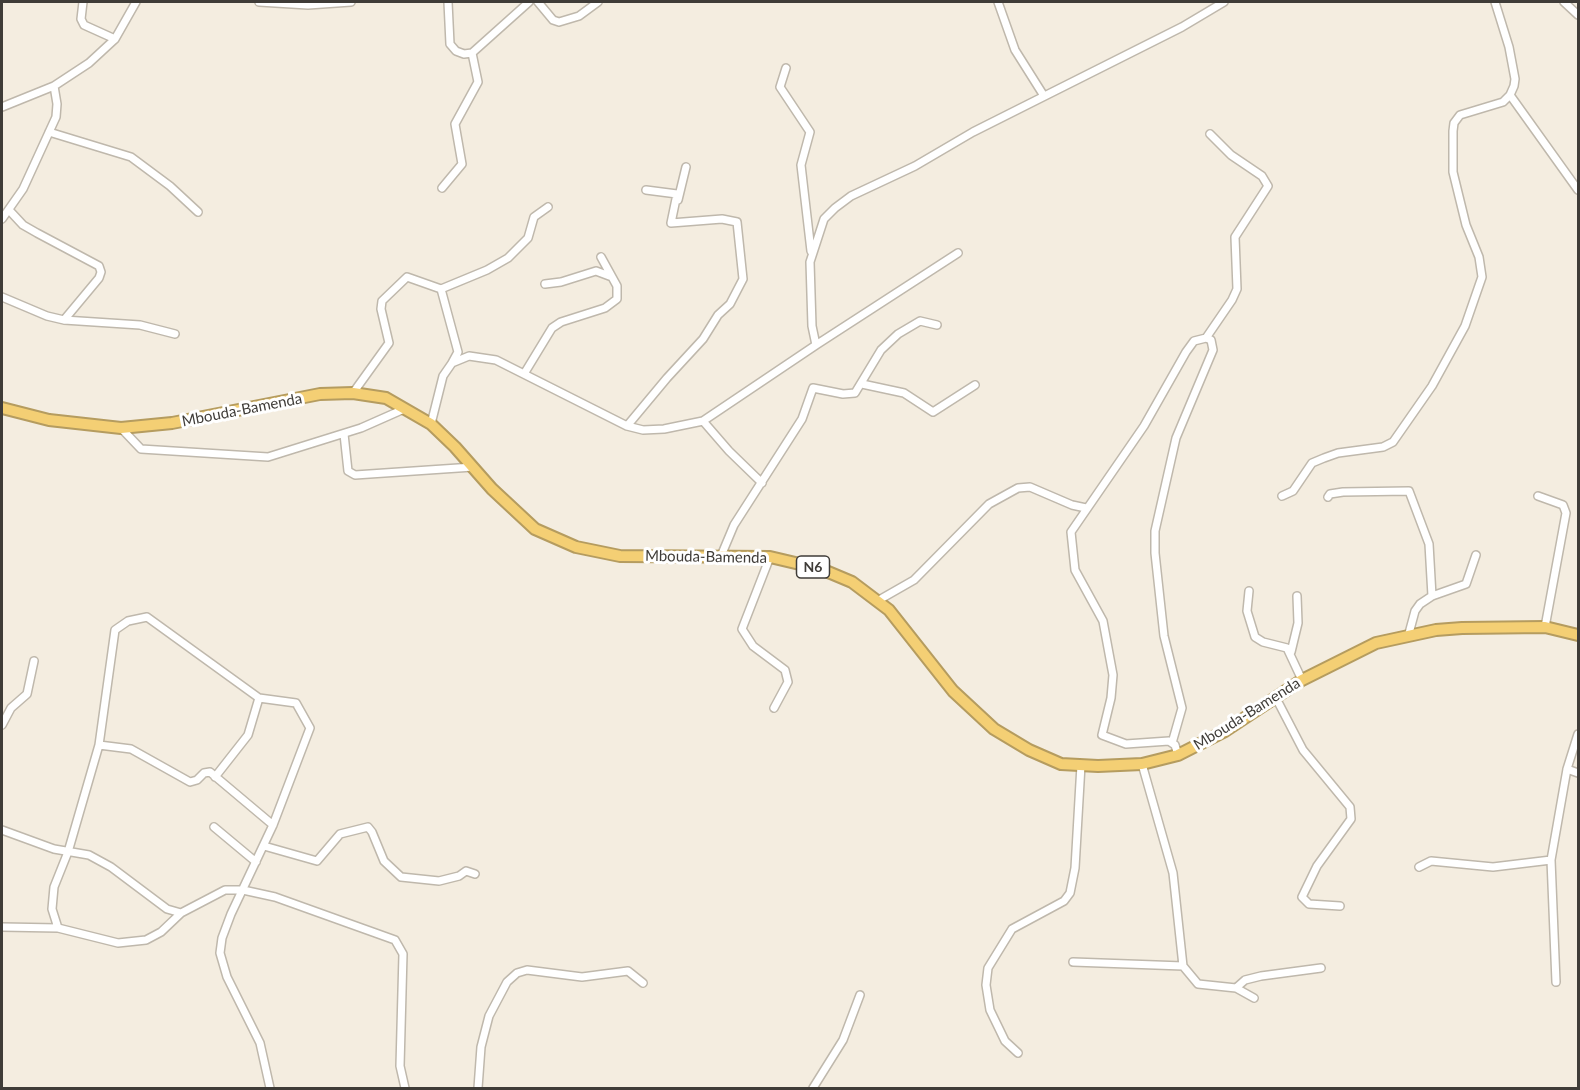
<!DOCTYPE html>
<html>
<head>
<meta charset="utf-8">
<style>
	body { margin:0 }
	#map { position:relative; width:1580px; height:1090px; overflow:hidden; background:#f4ede0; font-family:Lato,sans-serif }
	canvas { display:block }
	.frame { position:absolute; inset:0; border:3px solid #3f3c38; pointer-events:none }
</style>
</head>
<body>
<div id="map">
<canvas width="1580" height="1090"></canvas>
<div class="frame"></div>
</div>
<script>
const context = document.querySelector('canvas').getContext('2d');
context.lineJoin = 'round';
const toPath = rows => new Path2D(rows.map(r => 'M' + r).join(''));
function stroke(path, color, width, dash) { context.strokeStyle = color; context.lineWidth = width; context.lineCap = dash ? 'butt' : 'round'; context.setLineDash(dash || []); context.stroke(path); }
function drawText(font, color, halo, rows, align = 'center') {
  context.font = font + ' Lato,sans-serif'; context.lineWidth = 6; context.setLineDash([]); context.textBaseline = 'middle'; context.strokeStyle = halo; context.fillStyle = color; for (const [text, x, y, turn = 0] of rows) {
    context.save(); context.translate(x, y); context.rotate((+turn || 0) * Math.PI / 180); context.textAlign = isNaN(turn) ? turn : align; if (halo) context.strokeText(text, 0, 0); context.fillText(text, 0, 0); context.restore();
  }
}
const minor = toPath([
	[83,2,81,19,84,25,115,39],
	[259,2,308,5,351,2],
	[448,2,450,44,456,51,464,54,472,53,529,2],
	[538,2,553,20,559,22,579,16,598,2],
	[998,2,1015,50,1044,96],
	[1564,2,1578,15],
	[786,68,780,87,810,132,801,165,811,251],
	[1510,95,1578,190],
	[2,107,54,86,89,63,115,39,136,2],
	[49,132,131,157,170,186,198,212],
	[442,188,462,164,455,124,478,82,472,53],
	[678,200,686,167],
	[9,210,23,225,37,233,99,266,101,272,99,278,64,320],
	[2,219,23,189,56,117,57,104,54,86],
	[545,284,561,282,596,271,612,277],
	[2,297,47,316,64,320,140,325,175,334],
	[816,345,958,253],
	[452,363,458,352,441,289,487,270,508,258,528,238,534,217,548,207],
	[524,374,552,328,561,322,605,308,617,299,617,286,601,257],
	[862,384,904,393,933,412,975,385],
	[353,393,389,343,381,309,382,301,407,277,441,289],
	[703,421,729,451,762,483],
	[431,424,443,376,452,363,469,356,496,360,627,426,643,430,664,429,703,421,816,345,812,326,810,262,824,219,835,208,851,196,915,166,973,132,1182,27,1224,2],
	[627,426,667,378,703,339,718,315,730,304,743,279,737,222,722,219,671,223,677,194,646,190],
	[121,428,141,449,268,457,361,428,404,409],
	[344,434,348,471,355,475,473,467],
	[1282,496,1293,491,1312,463,1324,458,1338,453,1383,447,1393,442,1432,386,1465,326,1482,277,1479,257,1466,225,1453,172,1453,131,1454,123,1460,115,1503,102,1510,95,1514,86,1515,79,1509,47,1495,2],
	[1538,496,1563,505,1566,513,1545,627],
	[1328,497,1330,494,1343,492,1409,491,1429,544,1432,596],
	[721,556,734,525,802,419,813,388,843,394,855,393,881,350,898,334,920,321,937,325],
	[770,557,742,629,753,646,785,670,788,682,774,708],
	[1249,591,1247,611,1255,637,1263,642,1287,648,1302,680],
	[879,600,914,580,989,504,1018,488,1030,487,1072,505,1086,508],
	[1408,637,1415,611,1420,604,1432,596,1466,584,1476,555],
	[1291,652,1298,623,1297,596],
	[1276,698,1303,750,1350,807,1351,819,1317,866,1302,897,1309,904,1340,906],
	[2,725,11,708,27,694,34,661],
	[1172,743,1182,708,1164,636,1155,553,1155,531,1176,438,1213,350,1211,340,1206,338],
	[99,745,131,749,190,782,197,780,204,773,210,772,273,825],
	[1178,755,1175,745,1169,741,1126,744,1102,735,1111,698,1113,675,1103,621,1075,570,1071,532,1144,426,1186,352,1194,341,1206,338,1232,300,1237,289,1235,237,1268,186,1262,176,1231,155,1210,134],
	[1142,764,1173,873,1183,966,1198,984,1236,988,1254,998],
	[1567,769,1578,773],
	[215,777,248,735,259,698],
	[214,827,256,862],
	[2,830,54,849,89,855,111,867,167,909,181,913,225,890,243,890,275,897,395,940,403,954,400,1066,405,1088],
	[264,846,317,861,340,834,368,827,372,832,384,861,401,877,439,881,459,876,466,871,475,874],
	[1419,867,1431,861,1493,867,1551,860],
	[181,913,161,932,146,940,118,943,58,928,52,909,54,887,68,852,99,745,115,630,128,621,147,617,259,698,296,703,310,728,273,825,231,914,222,938,220,953,227,977,260,1043,270,1088],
	[2,927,58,928],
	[1073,962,1183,966],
	[1556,982,1551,860,1567,769,1578,734],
	[1236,988,1245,980,1261,976,1321,968],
	[1018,1053,1005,1041,990,1010,986,985,988,968,1012,929,1064,901,1070,893,1075,868,1081,765],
	[478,1088,481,1047,489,1016,507,982,517,973,527,970,582,977,628,971,643,983],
	[813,1088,843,1040,860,995]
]);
const highway = toPath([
	[2,408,49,420,121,428,172,423,320,394,353,393,386,398,431,424,455,447,492,489,535,529,576,547,620,556,770,557,821,569,852,582,889,610,953,691,994,729,1029,750,1061,764,1098,766,1142,764,1178,755,1225,731,1302,680,1376,643,1436,630,1462,628,1545,627,1578,635]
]);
const shields = [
	[813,567,33]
];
const shieldNames = [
	["N6",813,567]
];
const streetNames = [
	["Mbouda-Bamenda",242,410,-11],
	["Mbouda-Bamenda",706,557,1],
	["Mbouda-Bamenda",1247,714,-32]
];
stroke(minor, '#bfb8ac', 10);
stroke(highway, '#b59c5f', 14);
stroke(minor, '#fff', 7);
stroke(highway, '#f4cf74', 10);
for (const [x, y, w] of shields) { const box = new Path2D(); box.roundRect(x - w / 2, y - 11, w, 22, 4.5); context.fillStyle = '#fff'; context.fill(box); stroke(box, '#3f3c38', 1.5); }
drawText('bold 14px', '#3f3c38', null, shieldNames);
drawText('15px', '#3f3c38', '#fff', streetNames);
</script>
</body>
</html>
